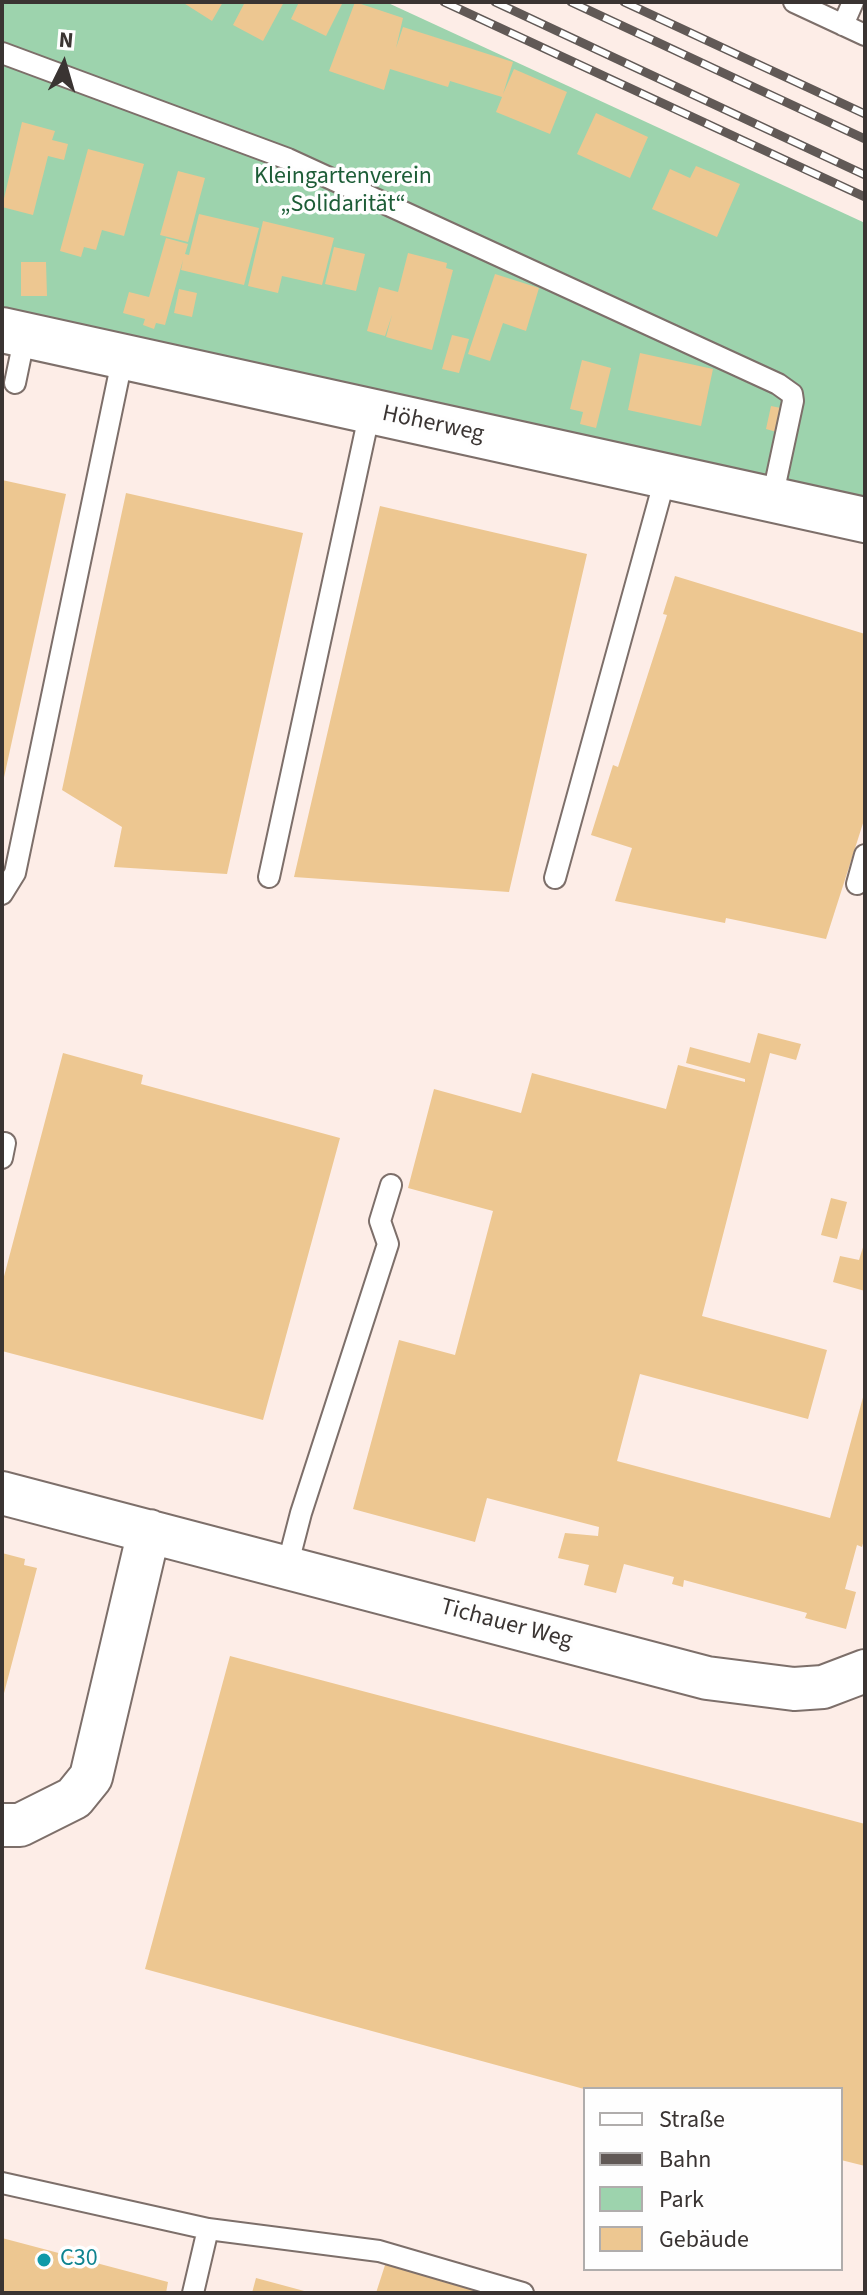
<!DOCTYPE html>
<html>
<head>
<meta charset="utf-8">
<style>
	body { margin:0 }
	#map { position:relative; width:867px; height:2295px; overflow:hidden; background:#fdede7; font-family:"Source Sans 3",sans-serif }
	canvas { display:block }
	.frame { position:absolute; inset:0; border:4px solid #3a3432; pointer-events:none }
	.legend { position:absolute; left:583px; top:2087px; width:260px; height:184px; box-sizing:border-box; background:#fefefe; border:2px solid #b0adac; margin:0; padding:10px 14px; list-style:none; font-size:24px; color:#3a3432 }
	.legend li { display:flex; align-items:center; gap:16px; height:40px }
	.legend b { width:40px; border:2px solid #b0adac }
	.north { position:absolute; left:24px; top:24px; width:80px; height:80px; -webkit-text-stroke:6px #fefefe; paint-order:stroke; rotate:5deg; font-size:22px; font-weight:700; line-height:32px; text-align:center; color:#3a3432 }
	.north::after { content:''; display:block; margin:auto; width:28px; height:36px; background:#3a3432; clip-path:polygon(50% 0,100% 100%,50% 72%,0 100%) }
</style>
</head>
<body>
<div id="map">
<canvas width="867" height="2295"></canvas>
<div class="frame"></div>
<ul class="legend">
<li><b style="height:10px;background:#fff"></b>Straße</li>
<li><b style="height:10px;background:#615956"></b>Bahn</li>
<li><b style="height:22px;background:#9dd3ad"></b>Park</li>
<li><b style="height:22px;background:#edc791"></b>Gebäude</li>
</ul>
<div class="north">N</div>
</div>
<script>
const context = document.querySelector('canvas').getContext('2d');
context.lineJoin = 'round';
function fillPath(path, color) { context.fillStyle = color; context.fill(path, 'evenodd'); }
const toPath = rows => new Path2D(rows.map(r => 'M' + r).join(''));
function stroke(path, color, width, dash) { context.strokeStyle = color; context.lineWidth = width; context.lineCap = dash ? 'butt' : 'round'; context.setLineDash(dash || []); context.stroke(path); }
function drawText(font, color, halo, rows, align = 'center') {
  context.font = font + ' "Source Sans 3",sans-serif'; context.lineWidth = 7; context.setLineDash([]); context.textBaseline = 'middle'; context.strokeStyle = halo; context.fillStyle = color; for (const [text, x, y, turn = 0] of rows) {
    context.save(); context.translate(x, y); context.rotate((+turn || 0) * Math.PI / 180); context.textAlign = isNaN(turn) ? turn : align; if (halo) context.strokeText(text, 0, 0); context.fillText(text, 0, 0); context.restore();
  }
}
const green = toPath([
	[2,2,386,2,865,223,865,502,2,311]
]);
const building = toPath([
	[182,2,223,2,212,21],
	[245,2,284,2,263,41,233,25],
	[299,2,343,2,326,36,291,19],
	[355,2,403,18,396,48,403,27,513,62,503,94,514,69,567,92,550,134,496,112,502,97,450,81,448,87,390,69,384,90,329,71],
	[596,113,648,137,630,178,577,154],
	[22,122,55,131,52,140,68,144,64,160,48,156,33,215,2,207],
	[88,149,144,164,124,236,102,230,96,250,84,247,81,257,60,251],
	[696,166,740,184,717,237,652,209,670,169,690,178],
	[178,171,205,178,188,242,160,235],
	[199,214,259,228,244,285,181,270,183,260,165,325,156,323,154,329,143,325,145,319,123,313,129,292,149,297,166,238,188,244,185,254,189,255],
	[263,221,334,238,322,285,282,276,278,293,248,286],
	[334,247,365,254,356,291,325,284],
	[408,253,447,263,446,268,453,270,432,350,386,337,392,315,385,336,367,331,379,287,398,292],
	[21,262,46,262,47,296,21,296],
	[495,274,539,288,526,331,503,323,490,361,468,354],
	[179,289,197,293,192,317,174,313],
	[452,335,469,339,459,373,442,369],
	[640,353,713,369,701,426,628,410],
	[582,360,611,368,596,428,580,424,583,412,570,409],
	[771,406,786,409,780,433,766,429],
	[2,480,66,494,3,782,2,782],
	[126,493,303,533,227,874,114,867,122,827,62,790],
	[380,506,587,554,509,892,294,877],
	[675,576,865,634,865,817,826,939,726,918,725,923,615,901,632,848,591,835,613,765,618,767,667,615,663,614],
	[758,1033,801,1044,796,1060,770,1053,702,1316,827,1350,808,1419,640,1374,617,1461,830,1518,865,1390,865,1536,862,1547,857,1545,845,1589,856,1592,846,1629,805,1618,807,1613,684,1580,683,1587,672,1584,674,1577,624,1564,616,1593,584,1585,589,1565,558,1558,565,1533,598,1536,599,1527,487,1498,475,1542,353,1509,399,1340,455,1355,493,1211,408,1188,434,1089,521,1113,532,1073,666,1109,678,1065,745,1082,745,1079,686,1063,690,1047,750,1063],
	[63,1053,143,1075,141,1084,340,1138,263,1420,2,1351,2,1284],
	[831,1198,847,1202,837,1239,821,1235],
	[865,1241,865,1291,833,1282,840,1256,859,1260],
	[2,1553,25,1559,24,1565,37,1568,3,1697],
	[230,1656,865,1824,865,2166,841,2160,841,2089,584,2089,145,1969],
	[2,2238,168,2282,166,2293,2,2293],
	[386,2262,493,2293,376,2293],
	[256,2278,308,2292,308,2293,252,2293]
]);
const service = toPath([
	[794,2,865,35],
	[843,25,853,2],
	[2,53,288,159,778,384,792,394,793,401,772,499],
	[15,383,25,335],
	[269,877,370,411],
	[555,878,666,475],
	[857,884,865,855],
	[2,894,15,873,123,356],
	[2,1158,5,1143],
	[287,1567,301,1513,388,1244,380,1221,391,1185],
	[2,2183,208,2229,379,2251,523,2293],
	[193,2293,208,2229]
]);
const minor = toPath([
	[2,1493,707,1678,794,1689,823,1687,865,1671],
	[2,1825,20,1825,74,1798,91,1777,149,1531]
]);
const tertiary = toPath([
	[2,330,865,520]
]);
const rail = toPath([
	[444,2,865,197],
	[495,2,865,175],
	[571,2,865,139],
	[624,2,865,114]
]);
const markers = [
	[44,2260,8,"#0f9aa8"]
];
const parkNames = [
	["Kleingartenverein",343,178],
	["„Solidarität“",343,206]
];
const streetNames = [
	["Höherweg",433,425,12],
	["Tichauer Weg",506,1625,15]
];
const cultureNames = [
	["C30",60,2260]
];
fillPath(green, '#9dd3ad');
fillPath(building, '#edc791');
stroke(service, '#7d6f6a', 24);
stroke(minor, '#7d6f6a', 46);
stroke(tertiary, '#7d6f6a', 48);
stroke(service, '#fff', 20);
stroke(minor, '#fff', 42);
stroke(tertiary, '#fff', 44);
stroke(rail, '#615956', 9);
stroke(rail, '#fefefe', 6, [18]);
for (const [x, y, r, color] of markers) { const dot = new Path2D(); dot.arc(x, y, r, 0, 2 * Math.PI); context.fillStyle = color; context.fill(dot); stroke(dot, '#fefefe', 3); }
drawText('24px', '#1d5d37', '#fefefe', parkNames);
drawText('24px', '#3a3432', '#fefefe', streetNames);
drawText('24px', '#0d838f', '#fefefe', cultureNames, 'left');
</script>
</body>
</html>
